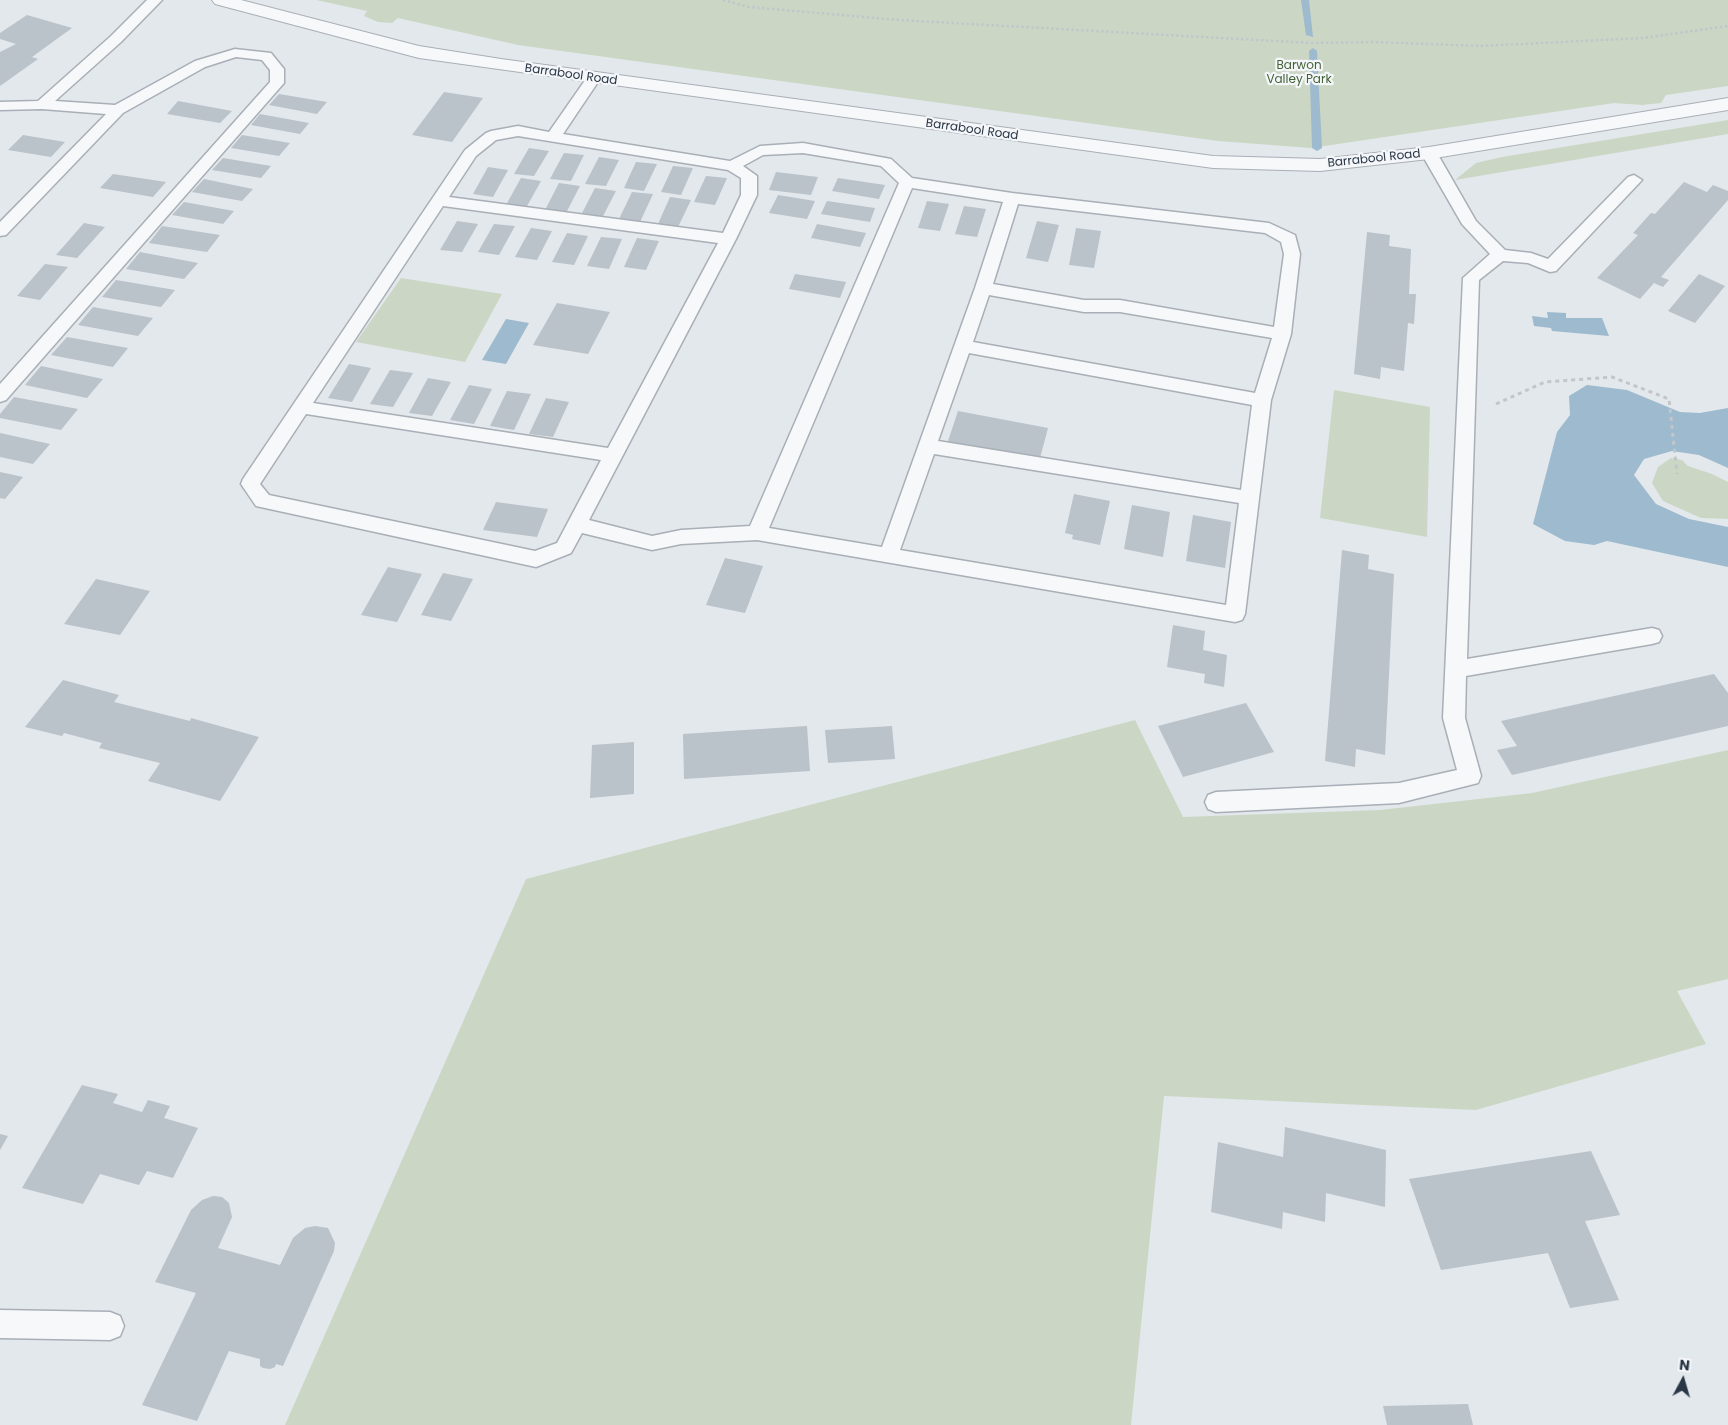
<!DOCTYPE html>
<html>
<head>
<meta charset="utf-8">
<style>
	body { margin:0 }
	#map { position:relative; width:1728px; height:1425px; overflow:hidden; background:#e3e8ec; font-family:Poppins,sans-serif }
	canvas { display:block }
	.north { position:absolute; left:1658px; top:1355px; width:50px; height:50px; -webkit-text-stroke:4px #f4f6f9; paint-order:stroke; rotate:6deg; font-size:14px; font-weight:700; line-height:20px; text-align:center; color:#2a3746 }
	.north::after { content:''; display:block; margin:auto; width:18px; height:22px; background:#2a3746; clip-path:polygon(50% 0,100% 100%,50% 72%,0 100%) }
</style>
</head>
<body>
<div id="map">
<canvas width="1728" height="1425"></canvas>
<div class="north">N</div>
</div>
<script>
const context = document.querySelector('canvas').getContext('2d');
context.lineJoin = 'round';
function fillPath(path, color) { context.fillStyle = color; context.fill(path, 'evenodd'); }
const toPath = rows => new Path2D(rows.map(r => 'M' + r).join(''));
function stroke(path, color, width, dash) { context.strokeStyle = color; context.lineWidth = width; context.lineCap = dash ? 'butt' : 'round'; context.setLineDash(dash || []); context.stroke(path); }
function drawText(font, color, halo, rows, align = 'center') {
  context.font = font + ' Poppins,sans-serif'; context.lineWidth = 4.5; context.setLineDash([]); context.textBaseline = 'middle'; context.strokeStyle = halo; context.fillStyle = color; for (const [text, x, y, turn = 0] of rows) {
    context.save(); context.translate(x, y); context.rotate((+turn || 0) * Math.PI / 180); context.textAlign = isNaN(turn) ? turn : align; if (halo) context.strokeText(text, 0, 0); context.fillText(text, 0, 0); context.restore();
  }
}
const green = toPath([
	[316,0,1728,0,1728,86,1666,95,1661,103,1642,105,1614,103,1311,148,1218,141,518,45,398,18,392,23,378,22,364,16,367,11],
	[1728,120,1728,134,1455,180,1476,163,1502,157],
	[401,278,502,294,465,362,356,342],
	[1334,390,1430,407,1427,537,1320,518],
	[1671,458,1682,460,1688,466,1712,474,1728,482,1728,519,1701,518,1663,501,1652,483,1658,467],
	[1135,720,1183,817,1380,810,1532,793,1728,750,1728,979,1677,991,1706,1044,1476,1110,1164,1096,1131,1425,285,1425,526,879]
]);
const water = toPath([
	[1547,312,1566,313,1566,318,1602,318,1609,336,1552,331,1551,328,1534,326,1532,316,1548,318],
	[506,319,529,323,506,364,482,360],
	[1587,385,1627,390,1680,412,1700,413,1728,408,1728,468,1699,455,1672,451,1644,459,1634,475,1656,504,1689,519,1728,527,1728,567,1607,541,1594,545,1565,541,1533,524,1557,432,1570,415,1569,396]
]);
const stream = toPath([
	[1301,0,1309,0,1313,37,1306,35,1301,0],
	[1313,48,1317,51,1322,148,1317,151,1312,148,1309,51,1313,48]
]);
const building = toPath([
	[27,15,72,28,32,57,38,59,0,86,0,52,16,44,0,39,0,33],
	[444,92,483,98,452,142,412,135],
	[279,94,327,102,317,114,269,105],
	[178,101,232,111,220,123,167,114],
	[260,114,309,123,300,134,251,125],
	[23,135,65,142,51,157,8,150],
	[242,135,290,143,279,156,231,148],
	[529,148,549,151,534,176,514,174],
	[564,153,584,155,571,181,550,179],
	[599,157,619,160,606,186,585,184],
	[223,158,271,166,261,178,212,170],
	[636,162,657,164,644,191,624,188],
	[673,166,693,168,681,195,661,192],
	[488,167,508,170,493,197,473,194],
	[776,172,818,177,811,195,769,190],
	[113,174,166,182,153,197,100,188],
	[706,176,727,178,715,205,694,202],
	[521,178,541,181,526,208,506,205],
	[838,178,885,185,879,199,832,191],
	[204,179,253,189,242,201,192,192],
	[1684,182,1707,192,1713,185,1728,191,1728,200,1661,277,1669,280,1663,287,1654,283,1640,299,1597,278,1638,235,1633,233,1651,213,1655,214],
	[559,183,580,186,566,213,545,210],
	[595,188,616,191,602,218,581,215],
	[632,192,653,194,640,222,619,219],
	[778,195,815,201,807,219,769,213],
	[670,197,691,200,678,227,658,224],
	[827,201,875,208,870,222,821,214],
	[927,201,949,204,940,231,918,228],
	[184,202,234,211,223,224,172,215],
	[964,206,986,209,977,237,955,234],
	[457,221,478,224,462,252,440,250],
	[1037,221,1059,225,1048,262,1026,258],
	[84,223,105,227,77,258,56,255],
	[494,224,515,226,499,255,478,252],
	[817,224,866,233,860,247,811,238],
	[162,226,220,235,207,252,149,243],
	[531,228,552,231,537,260,515,257],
	[1076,228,1101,231,1094,268,1069,265],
	[1367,232,1390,235,1389,246,1411,249,1409,294,1416,294,1414,324,1408,323,1404,371,1381,367,1380,379,1354,374],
	[567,233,588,236,574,265,552,262],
	[601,237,622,239,609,269,587,266],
	[637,238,659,241,646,270,624,267],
	[140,252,198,263,184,279,126,269],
	[45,264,68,267,40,300,17,296],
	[795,274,846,282,840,298,789,289],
	[1699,274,1725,286,1695,323,1668,311],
	[116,280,175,290,161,307,102,297],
	[557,303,610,312,588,354,533,345],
	[93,307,153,318,138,336,78,325],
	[67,337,128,348,113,367,51,355],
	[349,364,371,368,352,402,328,398],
	[41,366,103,379,87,398,25,385],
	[390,370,413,373,393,407,370,404],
	[428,378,451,382,432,416,409,413],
	[469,385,492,389,474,424,450,420],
	[507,391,531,394,514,430,490,426],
	[14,397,78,409,61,430,0,418,0,414],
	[546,398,569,402,553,437,529,434],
	[958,411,1048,428,1039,462,947,444],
	[0,433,50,444,33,464,0,457],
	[0,472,23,477,5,499,0,498],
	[1074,494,1110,501,1100,545,1072,539,1073,535,1065,533],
	[496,502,548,509,537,537,483,530],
	[1132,505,1170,512,1163,557,1124,549],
	[1193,515,1231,522,1225,568,1186,561],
	[1342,550,1369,555,1368,569,1394,574,1385,755,1356,749,1355,767,1325,761],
	[725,558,763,566,745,613,706,605],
	[388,567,422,574,397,622,361,615],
	[443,573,473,579,451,621,421,615],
	[96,579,150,591,120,635,64,624],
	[1173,625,1205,631,1203,650,1227,655,1224,687,1204,683,1205,674,1167,667],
	[1714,674,1728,693,1728,726,1512,775,1497,750,1517,746,1501,721],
	[63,680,119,695,114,702,190,721,191,718,259,737,220,801,148,781,160,763,99,748,102,743,64,733,62,736,25,727],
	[1246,703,1274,752,1183,777,1158,726],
	[807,726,810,771,684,779,683,734],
	[892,726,895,759,828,763,825,730],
	[634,742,634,794,590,798,592,745],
	[82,1085,118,1094,113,1103,142,1112,148,1100,170,1106,164,1118,198,1128,173,1178,147,1171,139,1185,100,1174,83,1204,22,1188],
	[1285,1127,1386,1150,1385,1207,1326,1193,1325,1222,1283,1212,1282,1229,1211,1212,1218,1142,1283,1157],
	[0,1134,8,1136,0,1150],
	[1591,1151,1620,1215,1585,1221,1619,1300,1570,1308,1548,1253,1441,1270,1409,1179],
	[213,1196,222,1197,229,1203,232,1217,218,1248,280,1265,293,1238,305,1228,315,1226,328,1228,335,1243,334,1251,283,1366,276,1364,275,1367,270,1369,263,1368,260,1366,260,1359,229,1351,197,1421,142,1405,196,1293,155,1282,191,1210,202,1200],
	[1468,1404,1473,1425,1387,1425,1383,1406]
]);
const pathFar1 = toPath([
	[723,0,749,7,899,20,1311,43,1374,42,1480,46,1643,38,1728,26]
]);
const path = toPath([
	[1496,404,1545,382,1612,377,1669,399,1677,474]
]);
const service = toPath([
	[147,0,162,0,121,42,55,101,115,105,195,61,235,49,271,53,284,69,284,83,6,400,0,402,0,384,270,82,270,70,262,60,236,57,205,67,123,113,6,235,0,236,0,222,106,114,42,109,0,110,0,102,38,101,111,36,147,0],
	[593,75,600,79,563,134,730,161,760,146,803,143,891,159,912,178,1012,193,1269,223,1295,235,1300,254,1291,334,1271,400,1245,614,1242,620,1235,622,757,540,681,544,652,550,582,533,571,553,536,567,256,506,241,484,243,479,465,150,486,133,491,131,518,126,549,132,588,76,593,75],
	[518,136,728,170,741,178,741,195,723,233,449,197,476,156,496,140,518,136],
	[803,153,881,166,899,183,750,526,681,530,652,536,589,520,736,239,757,195,757,176,743,166,763,155,803,153],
	[912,188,1003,202,975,288,882,547,769,528,912,188],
	[1018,204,1265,233,1281,242,1284,254,1274,327,1120,300,1084,300,993,284,1018,204],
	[443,206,718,243,608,448,313,403,443,206],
	[989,295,1084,312,1120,312,1272,338,1255,393,973,342,989,295],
	[969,353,1252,405,1241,490,938,441,969,353],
	[306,414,601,460,557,543,535,551,269,495,260,484,306,414],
	[934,454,1239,503,1226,605,900,550,934,454],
	[1429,148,1437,153,1476,221,1505,250,1531,253,1548,259,1628,177,1634,175,1642,180,1556,271,1550,272,1528,263,1503,261,1479,280,1467,659,1652,628,1659,630,1662,636,1659,642,1652,644,1466,676,1465,718,1481,776,1478,783,1399,803,1216,812,1208,809,1205,802,1208,795,1216,792,1399,783,1457,770,1443,718,1463,278,1490,254,1462,224,1421,153,1429,148],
	[0,1310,110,1312,120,1316,124,1326,120,1336,110,1340,0,1338,0,1310]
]);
const tertiary = toPath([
	[212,0,241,0,419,46,501,59,1213,156,1320,159,1429,147,1728,98,1728,110,1429,159,1320,171,1213,168,419,58,215,4,212,0]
]);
const farParknames = [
	["Barwon",1299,66],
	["Valley Park",1299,80]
];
const farStreetnames = [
	["Barrabool Road",571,75,8],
	["Barrabool Road",972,130,8],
	["Barrabool Road",1374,159,-6]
];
fillPath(green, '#cbd7c4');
fillPath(water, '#9dbace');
fillPath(stream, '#9dbace');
fillPath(building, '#bac2ca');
stroke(service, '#a8afb7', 3);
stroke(tertiary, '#a8afb7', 2);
stroke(pathFar1, '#c2c6cb', 2.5, [2.5, 2.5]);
stroke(path, '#c2c6cb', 3, [4, 4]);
fillPath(service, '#f7f8fa');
fillPath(tertiary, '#f7f8fa');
drawText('12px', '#436336', '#f4f6f9', farParknames);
drawText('12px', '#2a3746', '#f4f6f9', farStreetnames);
</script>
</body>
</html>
